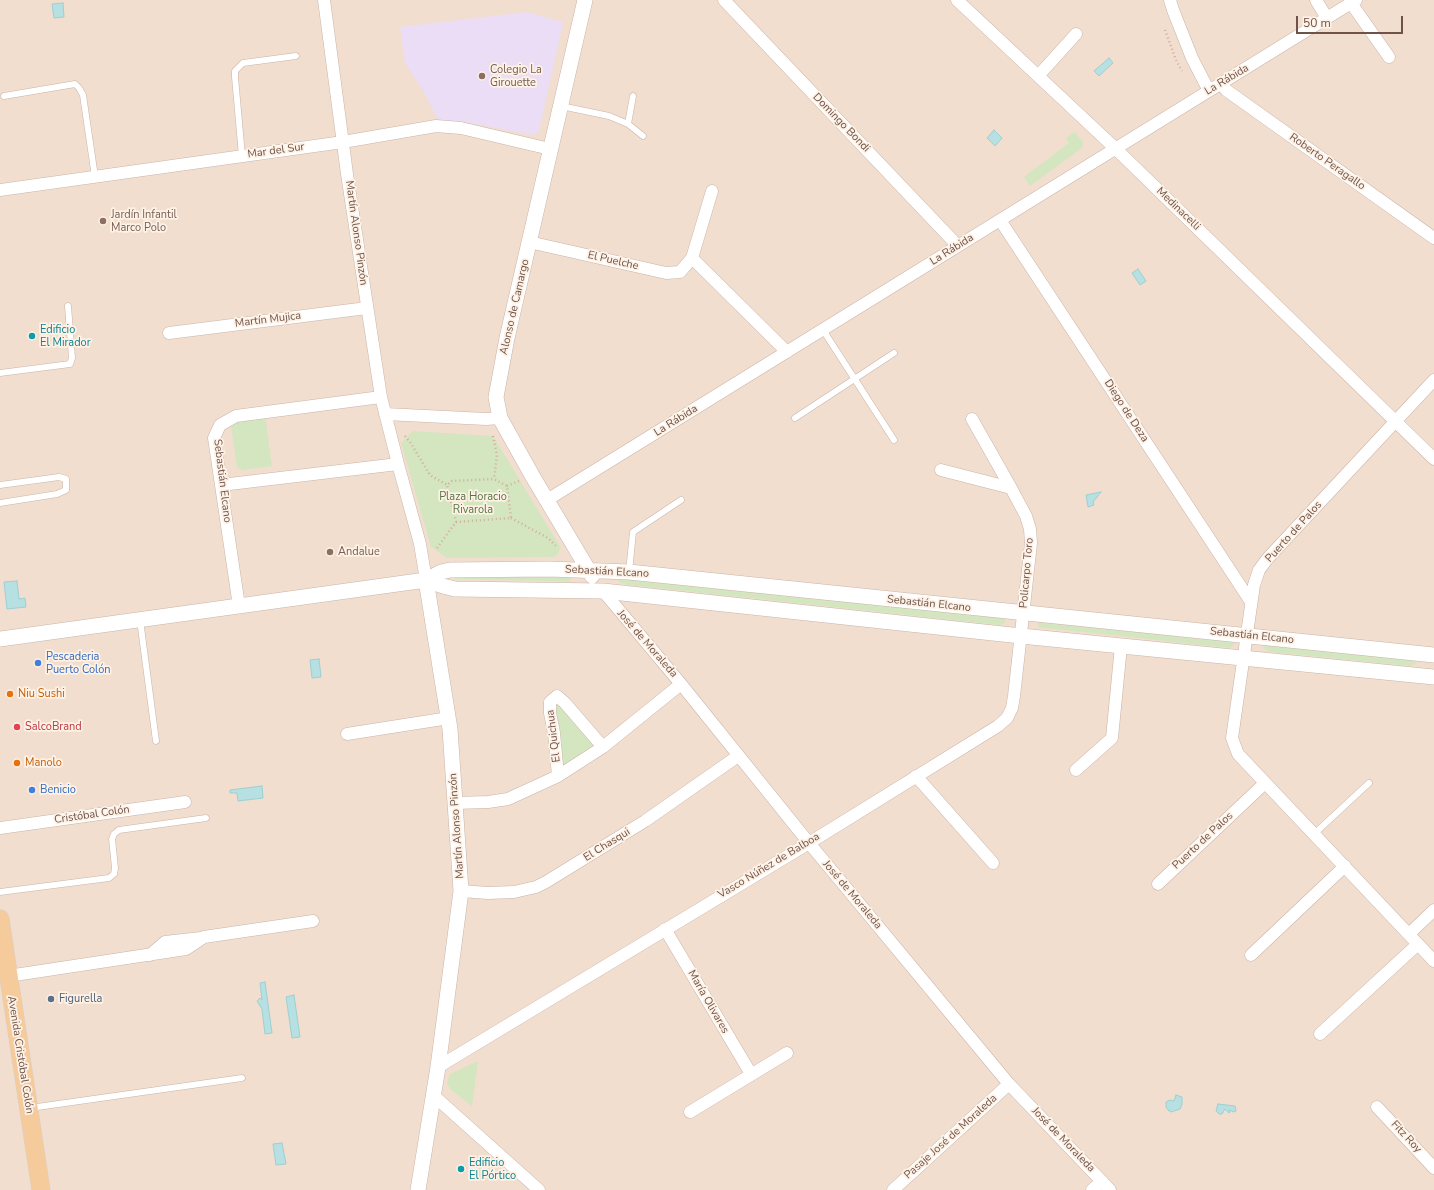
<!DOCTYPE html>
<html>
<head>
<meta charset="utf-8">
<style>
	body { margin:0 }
	#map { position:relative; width:1434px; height:1190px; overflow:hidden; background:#faede0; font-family:"Nunito Sans",sans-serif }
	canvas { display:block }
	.scale { position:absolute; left:1296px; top:16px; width:107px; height:18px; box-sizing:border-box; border:2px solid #6f5349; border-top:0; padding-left:5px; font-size:12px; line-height:14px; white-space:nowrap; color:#6f5349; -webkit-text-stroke:3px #fef2e6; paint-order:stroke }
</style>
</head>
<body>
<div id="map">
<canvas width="1434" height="1190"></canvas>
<div class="scale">50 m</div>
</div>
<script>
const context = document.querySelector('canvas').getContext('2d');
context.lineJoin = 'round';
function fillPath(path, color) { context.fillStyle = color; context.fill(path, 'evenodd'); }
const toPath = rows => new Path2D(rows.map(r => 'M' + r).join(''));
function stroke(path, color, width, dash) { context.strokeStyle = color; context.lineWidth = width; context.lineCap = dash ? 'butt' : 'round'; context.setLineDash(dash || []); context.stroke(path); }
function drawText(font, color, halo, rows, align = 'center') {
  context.font = font + ' "Nunito Sans",sans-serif'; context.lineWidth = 3.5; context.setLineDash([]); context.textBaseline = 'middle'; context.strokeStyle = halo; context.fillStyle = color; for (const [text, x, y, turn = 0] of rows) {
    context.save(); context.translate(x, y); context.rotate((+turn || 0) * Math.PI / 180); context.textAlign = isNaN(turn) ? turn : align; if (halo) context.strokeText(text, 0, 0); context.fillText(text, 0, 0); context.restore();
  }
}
const residential = toPath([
	[0,0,1434,0,1434,1190,0,1190]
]);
const education = toPath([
	[526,12,563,22,539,131,533,135,465,122,439,122,425,94,405,63,400,27]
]);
const green = toPath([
	[1075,132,1083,142,1082,148,1030,186,1024,177,1069,143,1066,138],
	[265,414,272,466,243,470,237,468,231,425,238,420],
	[413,431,493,436,561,548,555,557,447,558,431,547,401,443],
	[453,575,573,577,569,581,546,581,456,579,452,577],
	[619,577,1006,617,1006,618,1004,624,1000,625,630,585,621,583,619,581],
	[1039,620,1232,641,1234,645,1230,648,1046,628,1040,628,1038,625],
	[1265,643,1415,660,1416,663,1414,665,1410,666,1270,652,1264,648],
	[557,701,597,747,562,769,553,704],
	[478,1061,472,1106,450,1089,447,1082,450,1074]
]);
const water = toPath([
	[63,3,64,17,54,18,52,4,63,3],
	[1109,58,1113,63,1099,76,1094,71,1109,58],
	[994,130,1002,138,995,146,987,138,994,130],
	[1138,269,1146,281,1140,285,1132,273,1138,269],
	[1101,492,1093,502,1094,505,1088,507,1086,495,1101,492],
	[17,581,19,599,25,598,26,607,7,609,4,582,17,581],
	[319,659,321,677,312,678,310,660,319,659],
	[262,786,263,798,238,801,237,793,230,793,230,790,262,786],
	[265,982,272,1033,265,1034,262,1009,257,1001,260,998,262,1000,260,983,265,982],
	[294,995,300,1037,292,1038,286,997,294,995],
	[1176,1095,1182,1097,1182,1104,1180,1109,1171,1112,1169,1111,1166,1107,1166,1102,1170,1100,1174,1101,1176,1095],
	[1218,1104,1235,1106,1236,1111,1234,1112,1229,1110,1230,1112,1229,1113,1225,1109,1222,1114,1219,1114,1216,1111,1218,1104],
	[282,1143,286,1164,276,1165,273,1144,282,1143]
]);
const path = toPath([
	[1165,30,1176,60,1182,71],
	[405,436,410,442,430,475,447,485],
	[493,436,497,455,494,479],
	[507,486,519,481],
	[511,518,548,538,556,546],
	[437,548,456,522,447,485,452,481,494,479,507,486,511,518,456,522]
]);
const service = toPath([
	[4,96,75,84,79,88,83,95,95,177],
	[561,106,609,116,628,124,643,136],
	[628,124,633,96],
	[242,156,235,77,235,71,243,63,296,56],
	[823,330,894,440],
	[0,373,70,364,72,358,68,306],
	[795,418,894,353],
	[0,485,59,477,66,479,66,490,57,494,0,503],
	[629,572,633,532,681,500],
	[140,620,156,741],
	[1314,834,1369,783],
	[0,892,109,878,114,874,115,868,112,839,114,834,119,830,206,818],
	[30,1108,242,1078]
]);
const minor = toPath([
	[324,0,347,174,381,397,398,464,420,544,426,580],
	[724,0,958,246],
	[957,0,1116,149,1434,459],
	[1170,0,1173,10,1192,58,1209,91],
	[1316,0,1327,18],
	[1351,3,1389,57],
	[1038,76,1076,34],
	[1221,84,1226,90,1434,238],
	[0,190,343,142,436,126,461,128,550,149],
	[1000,220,1251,602],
	[529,242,666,273,680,272,692,258,712,191],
	[692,258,787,352],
	[169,333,367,308],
	[1434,380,1268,558,1259,570,1254,585,1232,738,1238,754,1434,961],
	[385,414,486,419,500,418],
	[941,470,1011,488],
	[221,485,398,464],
	[547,500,1356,0],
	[603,591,681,684,809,843,1009,1084,1110,1190],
	[239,606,214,438,220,425,236,416,381,397],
	[347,734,449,718],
	[1076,770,1112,738,1121,646],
	[558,776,554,733,550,713,550,702,557,696,565,703,603,747],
	[916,776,993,863],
	[455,803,488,802,508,799,558,776,603,747,681,684],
	[0,828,185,802],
	[1158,884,1265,783],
	[461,891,488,893,514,892,536,887,546,882,645,821,738,756],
	[665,929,751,1074],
	[1409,934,1434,910],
	[150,955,165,942,201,938],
	[1251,955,1345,866],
	[8,976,186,949,204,937,313,921],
	[1320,1034,1418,944],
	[438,1067,809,843,998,726,1007,718,1012,708,1014,696,1031,543,1030,529,1026,516,1011,488,972,419],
	[433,1095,539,1190],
	[1377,1107,1434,1168],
	[690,1112,787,1053],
	[893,1190,1009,1084],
	[1092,1190,1102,1181]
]);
const tertiary = toPath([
	[585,0,507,338,496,397,500,418,533,477,592,576],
	[426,580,443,586,455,589,603,591,1021,636,1434,677],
	[0,639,426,580,441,572,450,570,549,569,629,572,1434,655],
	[418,1190,438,1067,461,891,450,729,426,580]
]);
const primary = toPath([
	[0,919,41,1190]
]);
const markers = [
	[482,76,4,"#8d6e63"],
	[103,221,4,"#8d6e63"],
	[32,336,4,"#0f9aa8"],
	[330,552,4,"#8d6e63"],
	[38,663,4,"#3f7fe0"],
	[10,694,4,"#e8710a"],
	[17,727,4,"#e0444e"],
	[17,763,4,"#e8710a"],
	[32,790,4,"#3f7fe0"],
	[51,999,4,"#5c6f8a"],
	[461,1169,4,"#0f9aa8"]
];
const educationNames = [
	["Colegio La",490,70],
	["Girouette",490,83],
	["Jardín Infantil",111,215],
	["Marco Polo",111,228],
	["Andalue",338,552]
];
const streetNames = [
	["La Rábida",1227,80,-31],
	["Domingo Bondi",841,123,46],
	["Mar del Sur",276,151,-8],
	["Roberto Peragallo",1327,162,35],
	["Medinacelli",1178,209,44],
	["Martín Alonso Pinzón",356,233,82],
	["La Rábida",952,250,-32],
	["El Puelche",613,261,13],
	["Alonso de Camargo",515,307,-77],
	["Martín Mujica",268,320,-7],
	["Diego de Deza",1126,411,57],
	["La Rábida",676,421,-32],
	["Sebastián Elcano",222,481,83],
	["Puerto de Palos",1294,532,-48],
	["Sebastián Elcano",607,572,3],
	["Policarpo Toro",1027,573,-85],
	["Sebastián Elcano",929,604,6],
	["Sebastián Elcano",1252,636,6],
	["José de Moraleda",647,644,49],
	["El Quichua",554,736,-97],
	["Cristóbal Colón",92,815,-8],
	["Martín Alonso Pinzón",457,826,-94],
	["Puerto de Palos",1203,841,-43],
	["El Chasqui",607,845,-32],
	["Vasco Núñez de Balboa",769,866,-31],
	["José de Moraleda",852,895,50],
	["María Olivares",708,1002,60],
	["Avenida Cristóbal Colón",20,1055,81],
	["Pasaje José de Moraleda",951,1137,-42],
	["Fitz Roy",1406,1137,47],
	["José de Moraleda",1063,1140,46]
];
const cultureNames = [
	["Edificio",40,330],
	["El Mirador",40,343],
	["Edificio",469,1163],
	["El Pórtico",469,1176]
];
const parkNames = [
	["Plaza Horacio",473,497],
	["Rivarola",473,510]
];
const shopNames = [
	["Pescaderia",46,657],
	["Puerto Colón",46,670],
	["Benicio",40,790]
];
const foodNames = [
	["Niu Sushi",18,694],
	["Manolo",25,763]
];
const healthNames = [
	["SalcoBrand",25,727]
];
const serviceNames = [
	["Figurella",59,999]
];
fillPath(residential, '#f1decf');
fillPath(education, '#ebddf6');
fillPath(green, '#d4e6c0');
fillPath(water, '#b6e0e2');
stroke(water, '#9dd0d3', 1);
stroke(service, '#cab4a8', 7);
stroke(minor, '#cab4a8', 13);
stroke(tertiary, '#cab4a8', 16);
stroke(primary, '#d7cfcc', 19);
stroke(path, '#d2ac9d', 2.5, [1, 3]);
stroke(service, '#fff', 6);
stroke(minor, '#fff', 12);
stroke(tertiary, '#fff', 15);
stroke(primary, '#f6cb9b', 18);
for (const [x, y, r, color] of markers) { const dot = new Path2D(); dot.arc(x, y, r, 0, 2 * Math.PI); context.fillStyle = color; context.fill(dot); stroke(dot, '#fef2e6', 1.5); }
drawText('11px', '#785e54', '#fef2e6', educationNames, 'left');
drawText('11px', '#6f5349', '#fef2e6', streetNames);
drawText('11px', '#0d838f', '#fef2e6', cultureNames, 'left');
drawText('11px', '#567542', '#fef2e6', parkNames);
drawText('11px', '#366cbe', '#fef2e6', shopNames, 'left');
drawText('11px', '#c56008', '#fef2e6', foodNames, 'left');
drawText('11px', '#be3a42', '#fef2e6', healthNames, 'left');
drawText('11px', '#4e5e75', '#fef2e6', serviceNames, 'left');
</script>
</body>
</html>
